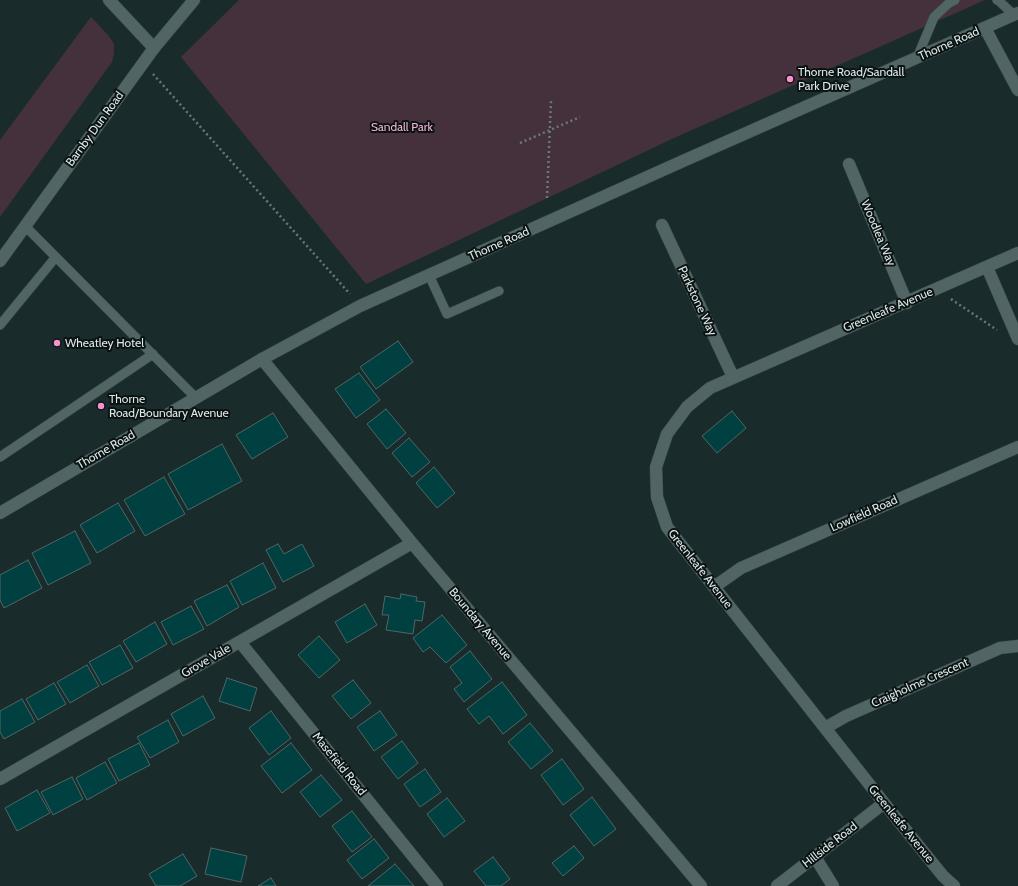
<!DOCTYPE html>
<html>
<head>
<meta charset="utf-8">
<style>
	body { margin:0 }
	canvas { display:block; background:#192b2b }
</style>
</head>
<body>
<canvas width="1018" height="886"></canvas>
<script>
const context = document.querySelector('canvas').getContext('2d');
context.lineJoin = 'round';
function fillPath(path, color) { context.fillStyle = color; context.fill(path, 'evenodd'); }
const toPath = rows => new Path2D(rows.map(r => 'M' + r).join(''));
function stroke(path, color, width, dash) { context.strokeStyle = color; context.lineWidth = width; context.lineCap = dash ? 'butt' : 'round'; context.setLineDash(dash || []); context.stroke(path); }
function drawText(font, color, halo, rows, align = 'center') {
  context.font = font + ' Cabin,sans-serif'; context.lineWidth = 4; context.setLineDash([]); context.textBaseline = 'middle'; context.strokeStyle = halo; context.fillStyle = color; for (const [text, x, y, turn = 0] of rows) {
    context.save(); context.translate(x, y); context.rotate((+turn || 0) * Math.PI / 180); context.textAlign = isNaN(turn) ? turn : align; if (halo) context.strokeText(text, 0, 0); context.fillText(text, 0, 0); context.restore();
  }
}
const green = toPath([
	[239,0,985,0,674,138,366,284,181,57],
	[91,17,109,36,114,44,114,54,112,62,0,217,0,140]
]);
const building = toPath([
	[398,341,413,362,376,389,360,367,398,341],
	[359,373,380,400,356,418,335,389,359,373],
	[386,409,406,433,387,449,367,424,386,409],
	[732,411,746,428,717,453,702,436,732,411],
	[273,413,288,437,252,459,236,435,273,413],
	[409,438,430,462,412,477,392,453,409,438],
	[222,444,242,481,188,510,168,474,222,444],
	[434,467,455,493,437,508,416,483,434,467],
	[164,477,185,514,145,536,124,500,164,477],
	[118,503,135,531,97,553,80,525,118,503],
	[75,531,91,563,48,585,32,553,75,531],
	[278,544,284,554,302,544,314,566,283,582,266,550,278,544],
	[28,560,42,588,4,608,0,600,0,575,28,560],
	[263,563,276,588,242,605,230,581,263,563],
	[227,585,239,607,207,626,194,601,227,585],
	[401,594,417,597,416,601,425,602,422,621,415,620,413,634,386,630,389,615,382,615,385,596,400,599,401,594],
	[365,604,377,625,347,643,335,622,365,604],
	[191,606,204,629,173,645,161,622,191,606],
	[442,615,467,645,446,663,430,647,423,652,413,638,442,615],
	[155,622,167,644,136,662,123,641,155,622],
	[319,636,340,660,319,678,298,655,319,636],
	[120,645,133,668,102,685,89,662,120,645],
	[470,651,492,679,464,702,454,689,462,683,450,667,470,651],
	[87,665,99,686,70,703,57,682,87,665],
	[227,678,257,688,250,711,219,701,227,678],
	[353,680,371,703,351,719,332,696,353,680],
	[502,682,527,715,503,734,489,716,479,724,467,709,502,682],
	[54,683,66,704,38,720,26,699,54,683],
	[203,696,215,718,183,736,171,714,203,696],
	[22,699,35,722,4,739,0,732,0,711,22,699],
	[271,711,291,738,269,755,249,728,271,711],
	[380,711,397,735,374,751,357,727,380,711],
	[168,720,179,742,150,758,137,737,168,720],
	[530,723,553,751,531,769,508,742,530,723],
	[402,741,418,763,398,779,381,757,402,741],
	[139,743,150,765,119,781,108,759,139,743],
	[291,743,312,770,282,793,261,766,291,743],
	[562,759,584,789,563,805,541,775,562,759],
	[105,762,117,783,87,800,76,778,105,762],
	[425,769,441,792,420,807,404,784,425,769],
	[321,775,342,800,320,817,300,792,321,775],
	[72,777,83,799,53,815,41,792,72,777],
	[37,790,50,813,17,831,5,808,37,790],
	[592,797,616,829,594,846,570,815,592,797],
	[447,798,465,821,444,837,427,814,447,798],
	[352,811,372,837,352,852,332,826,352,811],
	[374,839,389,858,362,879,347,860,374,839],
	[574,846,584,858,563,876,552,863,574,846],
	[211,848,247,856,241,882,205,874,211,848],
	[183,854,197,876,180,886,156,886,149,874,183,854],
	[493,857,510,879,501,886,486,886,474,871,493,857],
	[395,864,414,886,368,886,395,864],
	[271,878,276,886,258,886,271,878]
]);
const path = toPath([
	[153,74,350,294],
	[520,143,580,117],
	[547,198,551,101],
	[951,299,997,330]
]);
const lane = toPath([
	[997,0,999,1,1014,15],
	[917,58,934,17,949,3,955,0],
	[25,226,196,398],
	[429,275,447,314,499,291],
	[0,325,55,258],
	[0,457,153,354]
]);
const street = toPath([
	[109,0,154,48],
	[985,28,1018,90],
	[849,164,907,303],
	[662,225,733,377],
	[987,267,1018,339],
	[262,359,412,543,701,886],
	[714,587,741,568,1018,447],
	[240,642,437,886],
	[825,728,846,716,1000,648,1018,646],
	[0,779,412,543],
	[815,857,833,886],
	[777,886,884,803],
	[954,886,943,876,884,803,667,527,657,497,656,467,667,434,687,407,710,388,1018,253]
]);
const secondary = toPath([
	[0,261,154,48,194,0],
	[0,513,262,359,360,306,683,161,1018,13]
]);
const markers = [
	[790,79,4,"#f790ce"],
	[57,343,4,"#f790ce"],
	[101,406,4,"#f790ce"]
];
const streetNames = [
	["Thorne Road",949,44,-24],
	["Barnby Dun Road",95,129,-54],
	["Woodlea Way",878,233,67],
	["Thorne Road",499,244,-24],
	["Parkstone Way",697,301,65],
	["Greenleafe Avenue",888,310,-23],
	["Thorne Road",106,450,-30],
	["Lowfield Road",864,514,-24],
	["Greenleafe Avenue",700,569,52],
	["Boundary Avenue",480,624,50],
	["Grove Vale",206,661,-30],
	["Craigholme Crescent",920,683,-24],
	["Masefield Road",339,764,51],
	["Greenleafe Avenue",901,824,51],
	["Hillside Road",830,845,-38]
];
const poiNames = [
	["Thorne Road/Sandall",798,72],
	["Park Drive",798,86],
	["Wheatley Hotel",65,343],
	["Thorne",109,399],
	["Road/Boundary Avenue",109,413]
];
const parkNames = [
	["Sandall Park",402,127]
];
fillPath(green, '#45313c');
fillPath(building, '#004040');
stroke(building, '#516564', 1);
stroke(lane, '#374746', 10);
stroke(street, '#374746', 13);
stroke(secondary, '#374746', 13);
stroke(path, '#697878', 2.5, [2, 3]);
stroke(lane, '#516565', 9);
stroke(street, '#516565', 12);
stroke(secondary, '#516565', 12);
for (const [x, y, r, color] of markers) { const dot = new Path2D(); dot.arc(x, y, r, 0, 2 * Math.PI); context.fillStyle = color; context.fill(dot); stroke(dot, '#0a1212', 1.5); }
drawText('12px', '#dce8e7', '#0a1212', streetNames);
drawText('12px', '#dce8e7', '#0a1212', poiNames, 'left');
drawText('12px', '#f3b2d7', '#0a1212', parkNames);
</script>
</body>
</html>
